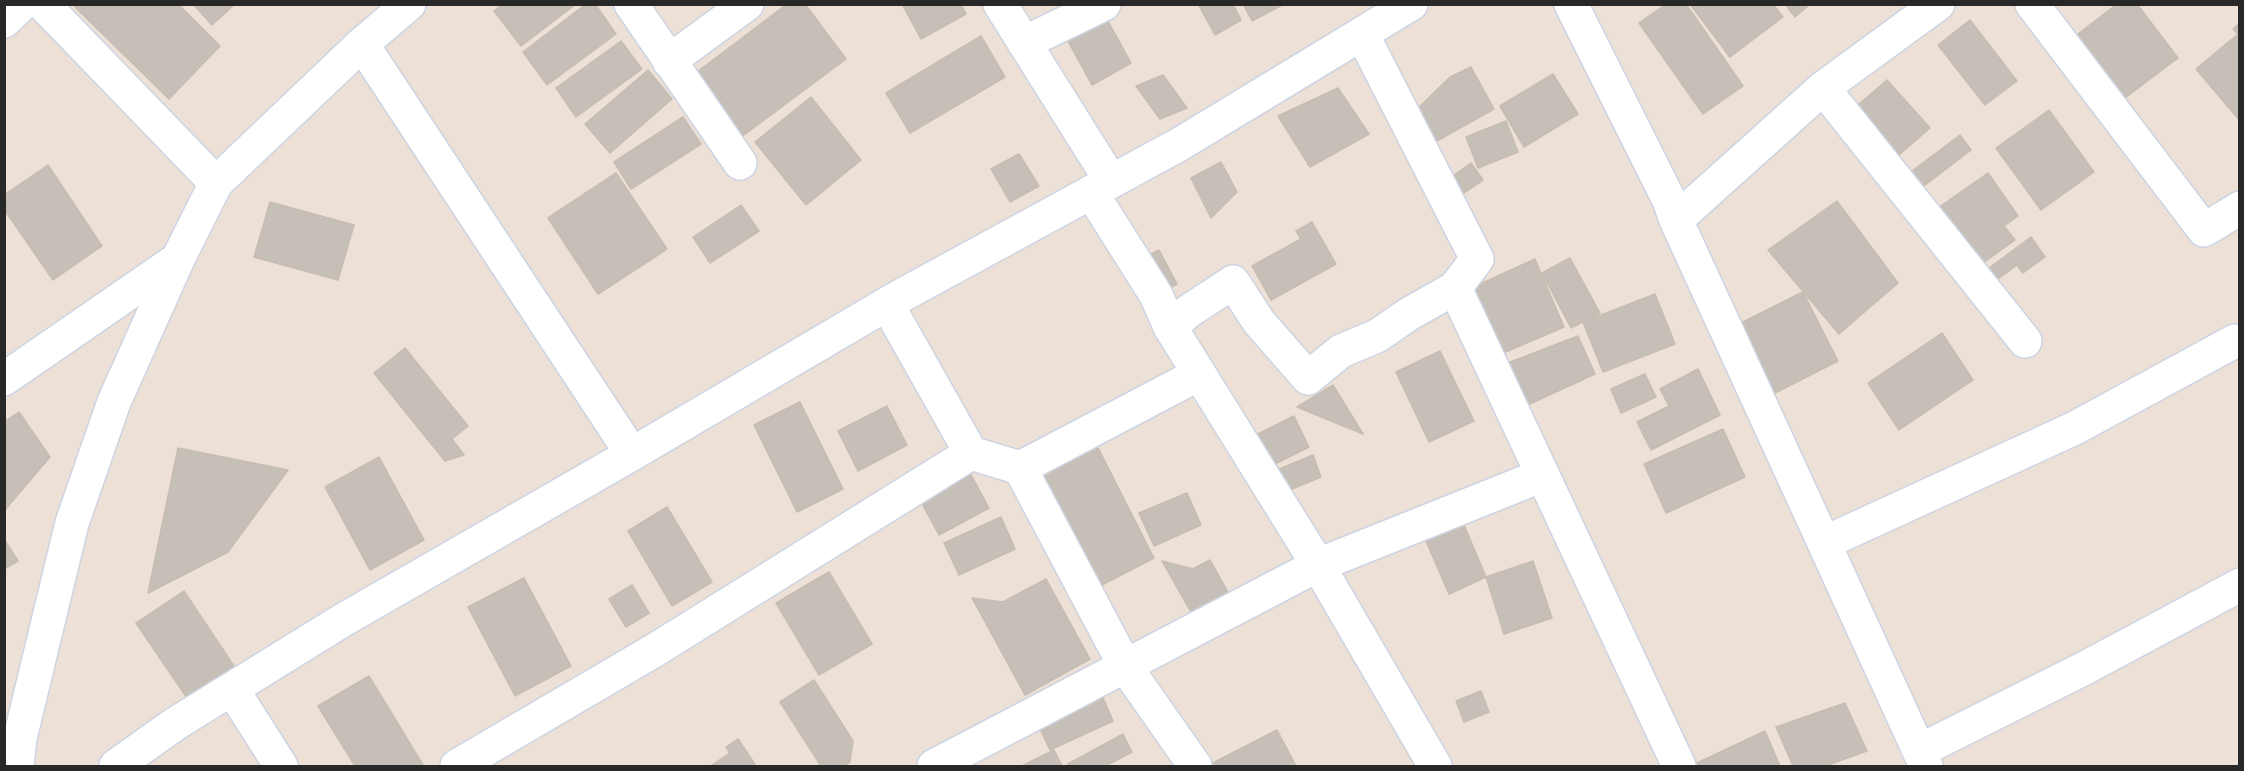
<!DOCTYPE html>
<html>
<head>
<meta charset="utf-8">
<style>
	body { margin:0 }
	#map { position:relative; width:2244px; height:771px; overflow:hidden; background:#ece0d7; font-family:Poppins,sans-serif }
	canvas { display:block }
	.frame { position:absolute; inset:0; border:6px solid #282828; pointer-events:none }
</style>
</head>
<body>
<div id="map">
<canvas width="2244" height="771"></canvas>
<div class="frame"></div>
</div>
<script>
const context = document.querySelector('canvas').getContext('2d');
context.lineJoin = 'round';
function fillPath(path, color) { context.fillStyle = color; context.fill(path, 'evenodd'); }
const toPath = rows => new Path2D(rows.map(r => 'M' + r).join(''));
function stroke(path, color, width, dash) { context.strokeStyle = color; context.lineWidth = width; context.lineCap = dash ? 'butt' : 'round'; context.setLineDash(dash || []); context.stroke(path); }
const building = toPath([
	[77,4,178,4,220,46,169,99,75,7,77,4],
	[193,4,235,4,212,25,193,4],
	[503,4,576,4,521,46,494,11,503,4],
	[586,4,595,4,616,34,547,85,523,52,586,4],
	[787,4,805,4,846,59,740,138,693,75,787,4],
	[902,4,961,4,966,14,921,39,902,4],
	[1198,4,1233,4,1241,20,1215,35,1198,4],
	[1243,4,1281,4,1282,5,1252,21,1243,4],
	[1666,4,1686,4,1743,86,1703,114,1639,23,1666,4],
	[1690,4,1773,4,1783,17,1730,57,1690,4],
	[1785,4,1810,4,1795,17,1785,4],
	[2117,4,2137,4,2178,58,2117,104,2069,41,2117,4],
	[1103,12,1131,63,1092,85,1064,34,1103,12],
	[1970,20,2017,81,1985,105,1938,45,1970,20],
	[2240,23,2240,121,2196,69,2238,34,2233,29,2240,23],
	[981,36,1005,77,910,133,886,93,981,36],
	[621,41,642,69,576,117,556,88,621,41],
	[1471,67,1494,109,1426,147,1406,120,1450,77,1471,67],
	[648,70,672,99,610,153,585,124,648,70],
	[1553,74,1578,114,1524,147,1500,106,1553,74],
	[1163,75,1187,108,1160,119,1136,86,1163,75],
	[1887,80,1930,128,1893,160,1851,111,1887,80],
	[1338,88,1369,134,1310,167,1278,116,1338,88],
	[811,97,861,160,806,205,755,142,811,97],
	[2049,110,2094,172,2041,210,1996,148,2049,110],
	[683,117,701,144,631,189,614,162,683,117],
	[1506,121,1518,152,1478,168,1466,137,1506,121],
	[1960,135,1971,150,1916,192,1904,177,1960,135],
	[1019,154,1039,186,1010,202,991,169,1019,154],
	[1221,162,1237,192,1211,218,1191,178,1221,162],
	[1471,163,1483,180,1454,200,1443,183,1471,163],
	[48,165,102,246,53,280,4,209,4,195,48,165],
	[616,173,667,249,598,294,548,218,616,173],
	[1988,173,2018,216,2004,226,2015,240,1976,268,1935,210,1988,173],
	[1837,201,1898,283,1839,334,1768,250,1837,201],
	[270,202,354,225,338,280,254,257,270,202],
	[741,205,759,231,710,263,693,237,741,205],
	[1312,222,1336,264,1271,300,1252,266,1301,239,1296,231,1312,222],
	[2031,237,2045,257,2023,273,2017,265,1998,279,1989,268,2031,237],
	[1159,250,1177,284,1156,295,1138,261,1159,250],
	[1570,258,1600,313,1571,328,1542,273,1570,258],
	[1535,259,1564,327,1494,357,1465,291,1535,259],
	[1803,292,1838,361,1767,397,1731,328,1803,292],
	[1655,294,1675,344,1603,372,1583,322,1655,294],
	[1942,333,1973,380,1899,430,1868,383,1942,333],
	[1578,336,1595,374,1521,408,1500,366,1578,336],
	[405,348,468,426,452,439,464,455,445,461,374,373,405,348],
	[1440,351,1474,421,1429,442,1396,372,1440,351],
	[1698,369,1720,415,1651,450,1637,422,1669,406,1660,389,1698,369],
	[1645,374,1656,397,1621,413,1611,389,1645,374],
	[1333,385,1363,434,1297,407,1333,385],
	[800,402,843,489,797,512,754,425,800,402],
	[887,406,907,445,858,471,838,431,887,406],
	[19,412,50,457,4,511,4,422,19,412],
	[1294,416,1309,447,1261,471,1246,440,1294,416],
	[1723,429,1745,477,1666,513,1644,464,1723,429],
	[1096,444,1154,558,1096,588,1038,473,1096,444],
	[178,448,288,470,228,552,148,593,178,448],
	[1313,455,1321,477,1280,494,1272,472,1313,455],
	[379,457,424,540,370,570,325,487,379,457],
	[969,471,989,508,939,535,919,498,969,471],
	[1187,493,1201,525,1154,546,1139,513,1187,493],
	[667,507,712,582,672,606,628,531,667,507],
	[1001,517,1015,549,959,575,944,543,1001,517],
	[1461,518,1486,577,1449,594,1423,534,1461,518],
	[4,539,18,561,4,569,4,539],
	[1210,560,1229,594,1192,614,1162,561,1193,569,1210,560],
	[1533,561,1552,618,1504,634,1486,577,1533,561],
	[829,572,872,644,819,675,776,603,829,572],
	[524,578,571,666,515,696,468,607,524,578],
	[1046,579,1090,659,1025,695,972,598,1003,602,1046,579],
	[632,585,649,613,626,627,609,599,632,585],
	[184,591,234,666,187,698,136,623,184,591],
	[369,676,423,765,421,766,355,766,318,706,369,676],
	[814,680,853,741,850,762,843,766,821,766,780,702,814,680],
	[1481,691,1489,712,1464,722,1456,701,1481,691],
	[1101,693,1113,721,1050,750,1037,722,1101,693],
	[1845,703,1867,751,1825,766,1793,766,1776,727,1845,703],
	[1277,730,1296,766,1207,766,1277,730],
	[1765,731,1780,766,1699,766,1697,763,1765,731],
	[1123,734,1132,752,1105,766,1069,766,1068,764,1123,734],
	[738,739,756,766,713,766,712,765,730,753,726,747,738,739],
	[1054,750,1062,766,1022,766,1054,750]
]);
const street = toPath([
	[43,4,216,183],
	[631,4,740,163],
	[1000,4,1111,181],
	[1571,4,1669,200,1676,220,1824,543],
	[1938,4,1823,88,2025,341],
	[2032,4,2204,230,2240,208],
	[4,21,22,4],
	[1362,34,1477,259,1455,288,1679,766],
	[1024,43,1104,4],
	[362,44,632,454],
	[669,61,747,4],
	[1091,192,1156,295,1170,327,1182,346,1318,565,1435,766],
	[1676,220,1823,88],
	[887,304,971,453,1020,468,1199,374],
	[1170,327,1189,311,1233,282,1259,322,1308,378,1341,351,1377,336,1409,314,1455,288],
	[1020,468,1125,666,1195,766],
	[232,689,281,766],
	[1919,751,2083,669,2240,585],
	[116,766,175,724,343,620,632,454,897,298,1180,144,1411,4],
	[457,766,655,650,971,453],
	[934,766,1318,565,1543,475],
	[1926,766,1824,543,2075,428,2235,341]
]);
const secondary = toPath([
	[4,379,178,259],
	[17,766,20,738,72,523,114,402,178,259,216,183,362,44,409,4]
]);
fillPath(building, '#c6bfb7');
stroke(building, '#c7bcb1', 1.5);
stroke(street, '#cdd4e2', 36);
stroke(secondary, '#cdd4e2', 36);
stroke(street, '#fff', 33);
stroke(secondary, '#fff', 33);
</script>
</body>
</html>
